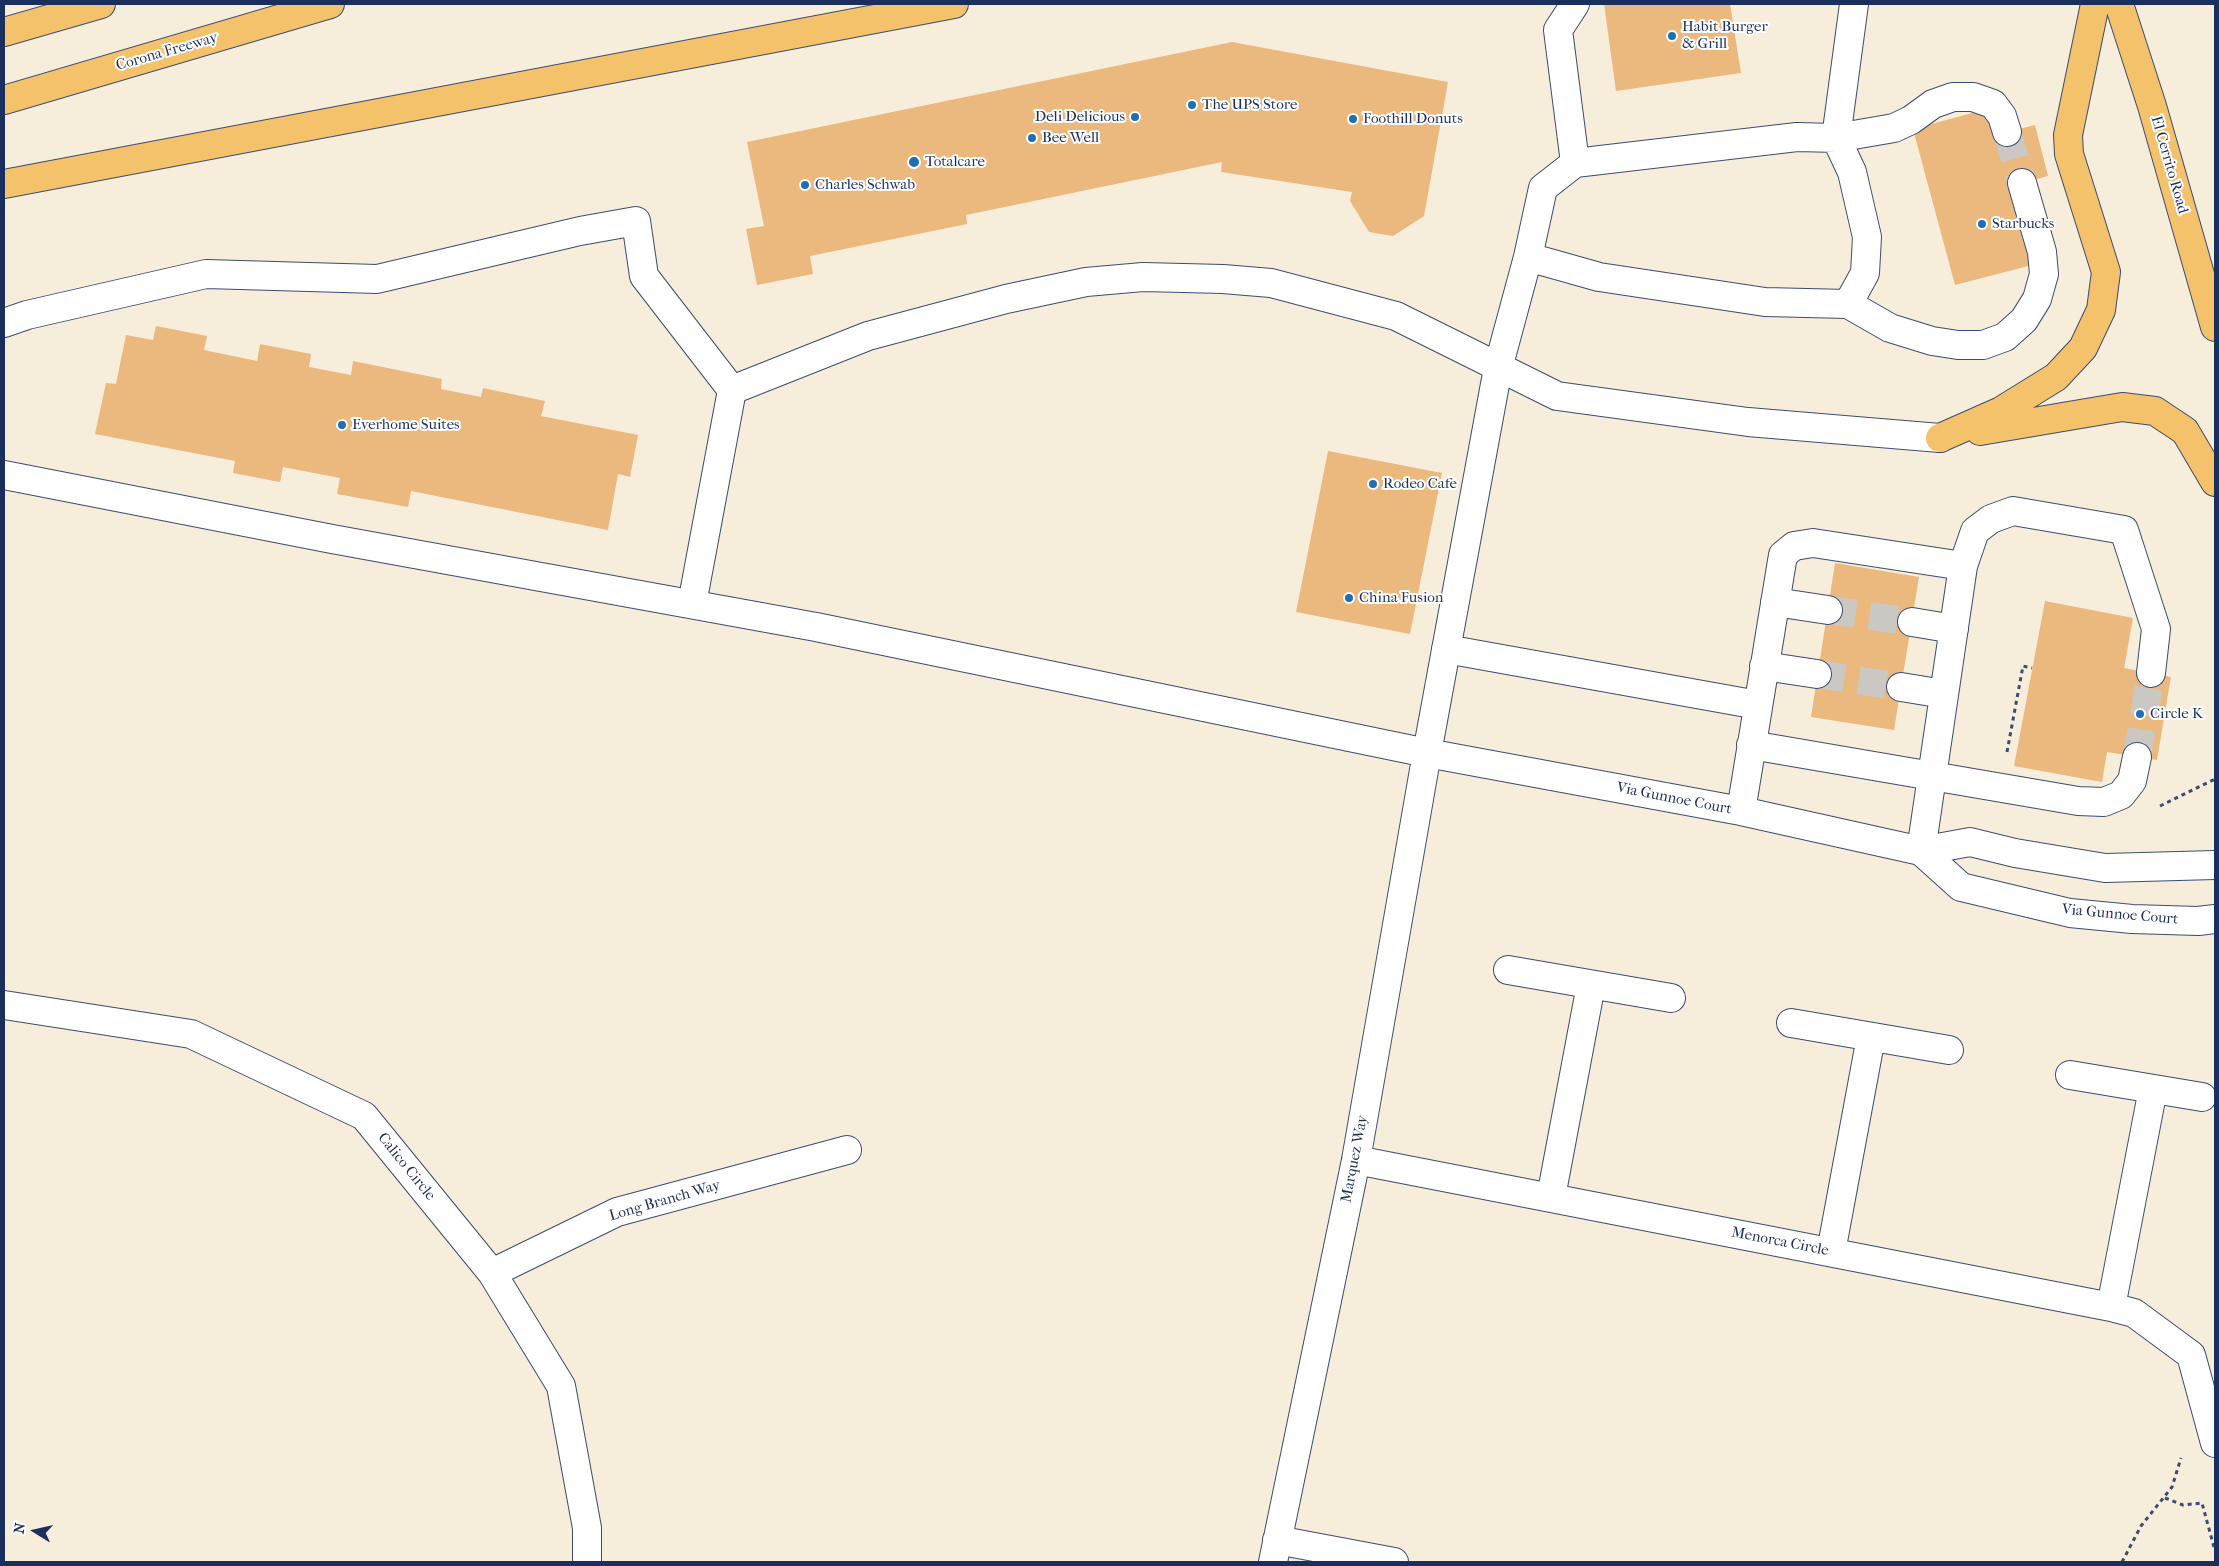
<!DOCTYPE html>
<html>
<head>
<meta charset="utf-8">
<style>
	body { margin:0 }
	#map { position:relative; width:2219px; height:1566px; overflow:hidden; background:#f7eddb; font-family:"IM FELL French Canon",serif }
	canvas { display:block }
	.frame { position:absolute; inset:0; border:5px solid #1b2f5e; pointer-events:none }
	.north { position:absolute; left:10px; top:1506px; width:50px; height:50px; -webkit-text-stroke:4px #fff; paint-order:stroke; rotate:280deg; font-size:14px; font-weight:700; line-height:20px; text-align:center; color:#1b2f5e }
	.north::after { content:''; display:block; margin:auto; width:18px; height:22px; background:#1b2f5e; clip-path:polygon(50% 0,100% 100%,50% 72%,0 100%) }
</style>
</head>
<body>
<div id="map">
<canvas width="2219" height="1566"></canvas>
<div class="frame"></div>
<div class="north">N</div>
</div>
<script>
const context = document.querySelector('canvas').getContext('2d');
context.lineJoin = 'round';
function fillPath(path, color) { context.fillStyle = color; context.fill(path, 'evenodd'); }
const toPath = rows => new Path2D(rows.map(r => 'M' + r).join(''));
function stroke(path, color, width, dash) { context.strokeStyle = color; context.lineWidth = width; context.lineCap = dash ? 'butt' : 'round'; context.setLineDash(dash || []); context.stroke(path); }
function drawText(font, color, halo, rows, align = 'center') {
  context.font = font + ' "IM FELL French Canon",serif'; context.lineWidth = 4; context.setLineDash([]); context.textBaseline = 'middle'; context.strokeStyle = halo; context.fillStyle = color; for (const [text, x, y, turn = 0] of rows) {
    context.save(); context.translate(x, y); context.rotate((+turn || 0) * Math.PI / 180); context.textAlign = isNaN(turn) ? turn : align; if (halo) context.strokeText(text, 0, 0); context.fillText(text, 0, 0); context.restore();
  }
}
const building = toPath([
	[1604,4,1730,4,1741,73,1616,91],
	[1232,42,1448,82,1424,216,1393,236,1369,232,1350,201,1352,192,1221,172,1222,162,966,215,967,224,810,256,813,274,757,285,746,229,764,226,747,142],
	[1994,107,2007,132,2035,125,2048,176,2015,185,2036,264,1955,285,1913,129],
	[156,326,207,336,204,350,257,361,260,344,311,354,309,367,351,375,353,361,442,379,441,389,481,397,483,388,545,401,541,416,638,435,630,477,618,474,608,530,411,491,408,507,337,494,340,478,283,467,280,482,233,473,235,461,95,434,106,383,116,384,126,335,153,340],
	[1328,451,1442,473,1410,634,1296,612],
	[1835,563,1919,577,1894,730,1811,717],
	[2045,601,2133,618,2124,668,2171,677,2157,760,2107,752,2102,782,2014,766]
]);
const minorTunnel = toPath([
	[2007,132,2022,183],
	[1828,610,1912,622],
	[1817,674,1901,687],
	[2137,757,2151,673]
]);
const path = toPath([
	[2007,752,2023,666,2032,668],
	[2160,806,2215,779],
	[2165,1498,2183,1505,2202,1503,2215,1551],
	[2122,1562,2141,1526,2172,1487,2181,1458]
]);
const minor = toPath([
	[1854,4,1836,138,1894,128,1911,120,1933,104,1953,97,1973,97,1993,104,2002,116,2007,132],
	[1575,163,1558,30,1575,4],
	[1848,304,1890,328,1932,341,1958,345,1983,345,2005,337,2024,320,2037,299,2044,274,2042,252,2022,183],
	[4,323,27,315,206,274,377,279,580,231,636,221,644,276,732,390,868,336,1006,299,1086,282,1143,277,1223,279,1271,283,1396,316,1557,396,1748,422,1940,438],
	[4,475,332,539,816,627,1427,753,1498,368,1528,257,1543,188,1575,163,1797,137,1836,138,1852,172,1867,237,1865,273,1848,304,1765,302,1599,277,1528,257],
	[1775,602,1828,610],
	[692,604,732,390],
	[1912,622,1954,629],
	[1446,649,1758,705],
	[1764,666,1817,674],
	[1901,687,1944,694],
	[1751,745,2078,801,2104,802,2121,795,2132,781,2137,757],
	[1741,811,1783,555,1794,546,1813,543,1963,566],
	[1921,851,1963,566,1975,531,1991,519,2013,511,2124,530,2156,629,2151,673],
	[1921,851,1961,887,2070,913,2132,919,2198,921,2215,919],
	[1508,970,1671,998],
	[4,1005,191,1034,364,1116,492,1273,561,1386,587,1528,587,1562],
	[1791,1023,1949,1050],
	[2070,1075,2202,1097],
	[1356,1160,2111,1307,2134,1313,2191,1355,2215,1443],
	[1551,1197,1591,985],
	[1831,1252,1871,1037],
	[492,1273,617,1212,847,1150],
	[2111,1307,2153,1089],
	[1277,1540,1394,1562],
	[1273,1562,1356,1160,1427,753,1741,811,1921,851,1970,842,2015,853,2105,868,2215,865]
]);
const major = toPath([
	[2119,4,2152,106,2215,327],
	[1980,431,2122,407,2155,411,2185,431,2215,482],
	[1940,438,2001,411,2056,377,2083,348,2101,310,2106,272,2069,154,2068,135,2095,4]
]);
const highway = toPath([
	[4,32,101,4],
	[4,100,330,4],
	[4,184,954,4]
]);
const markers = [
	[1672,36,5,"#1f6fb2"],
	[1192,105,5,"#1f6fb2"],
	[1135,117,5,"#1f6fb2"],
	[1353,119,5,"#1f6fb2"],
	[1032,138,5,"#1f6fb2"],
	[914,162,6,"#1f6fb2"],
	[805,185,5,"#1f6fb2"],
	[1982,224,5,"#1f6fb2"],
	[342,425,5,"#1f6fb2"],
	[1373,484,5,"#1f6fb2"],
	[1349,598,5,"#1f6fb2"],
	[2140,714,5,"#1f6fb2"]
];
const poiNames = [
	["Habit Burger",1682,27],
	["& Grill",1682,44],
	["The UPS Store",1202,105],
	["Deli Delicious",1125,117,"right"],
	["Foothill Donuts",1363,119],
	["Bee Well",1042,138],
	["Totalcare",925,162],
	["Charles Schwab",815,185],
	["Starbucks",1992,224],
	["Everhome Suites",352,425],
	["Rodeo Cafe",1383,484],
	["China Fusion",1359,598],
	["Circle K",2150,714]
];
const streetNames = [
	["Corona Freeway",167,52,-16],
	["El Cerrito Road",2169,165,74],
	["Via Gunnoe Court",1674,799,11],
	["Via Gunnoe Court",2120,915,5],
	["Marquez Way",1355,1159,-79],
	["Calico Circle",406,1167,51],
	["Long Branch Way",665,1201,-16],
	["Menorca Circle",1780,1242,11]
];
fillPath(building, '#ebb87e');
stroke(minorTunnel, '#cbc7c2', 28, [28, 14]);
stroke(minor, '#3c4c71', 30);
stroke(major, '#3c4c71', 30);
stroke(highway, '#3c4c71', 30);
stroke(path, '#3c4c71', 3, [4, 4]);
stroke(minor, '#fff', 28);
stroke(major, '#f3c26a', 28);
stroke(highway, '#f3c26a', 28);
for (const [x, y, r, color] of markers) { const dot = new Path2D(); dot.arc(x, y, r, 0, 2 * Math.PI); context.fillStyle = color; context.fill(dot); stroke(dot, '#fff', 2); }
drawText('15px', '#1b2f5e', '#fff', poiNames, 'left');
drawText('15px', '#1b2f5e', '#fff', streetNames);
</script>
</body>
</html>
